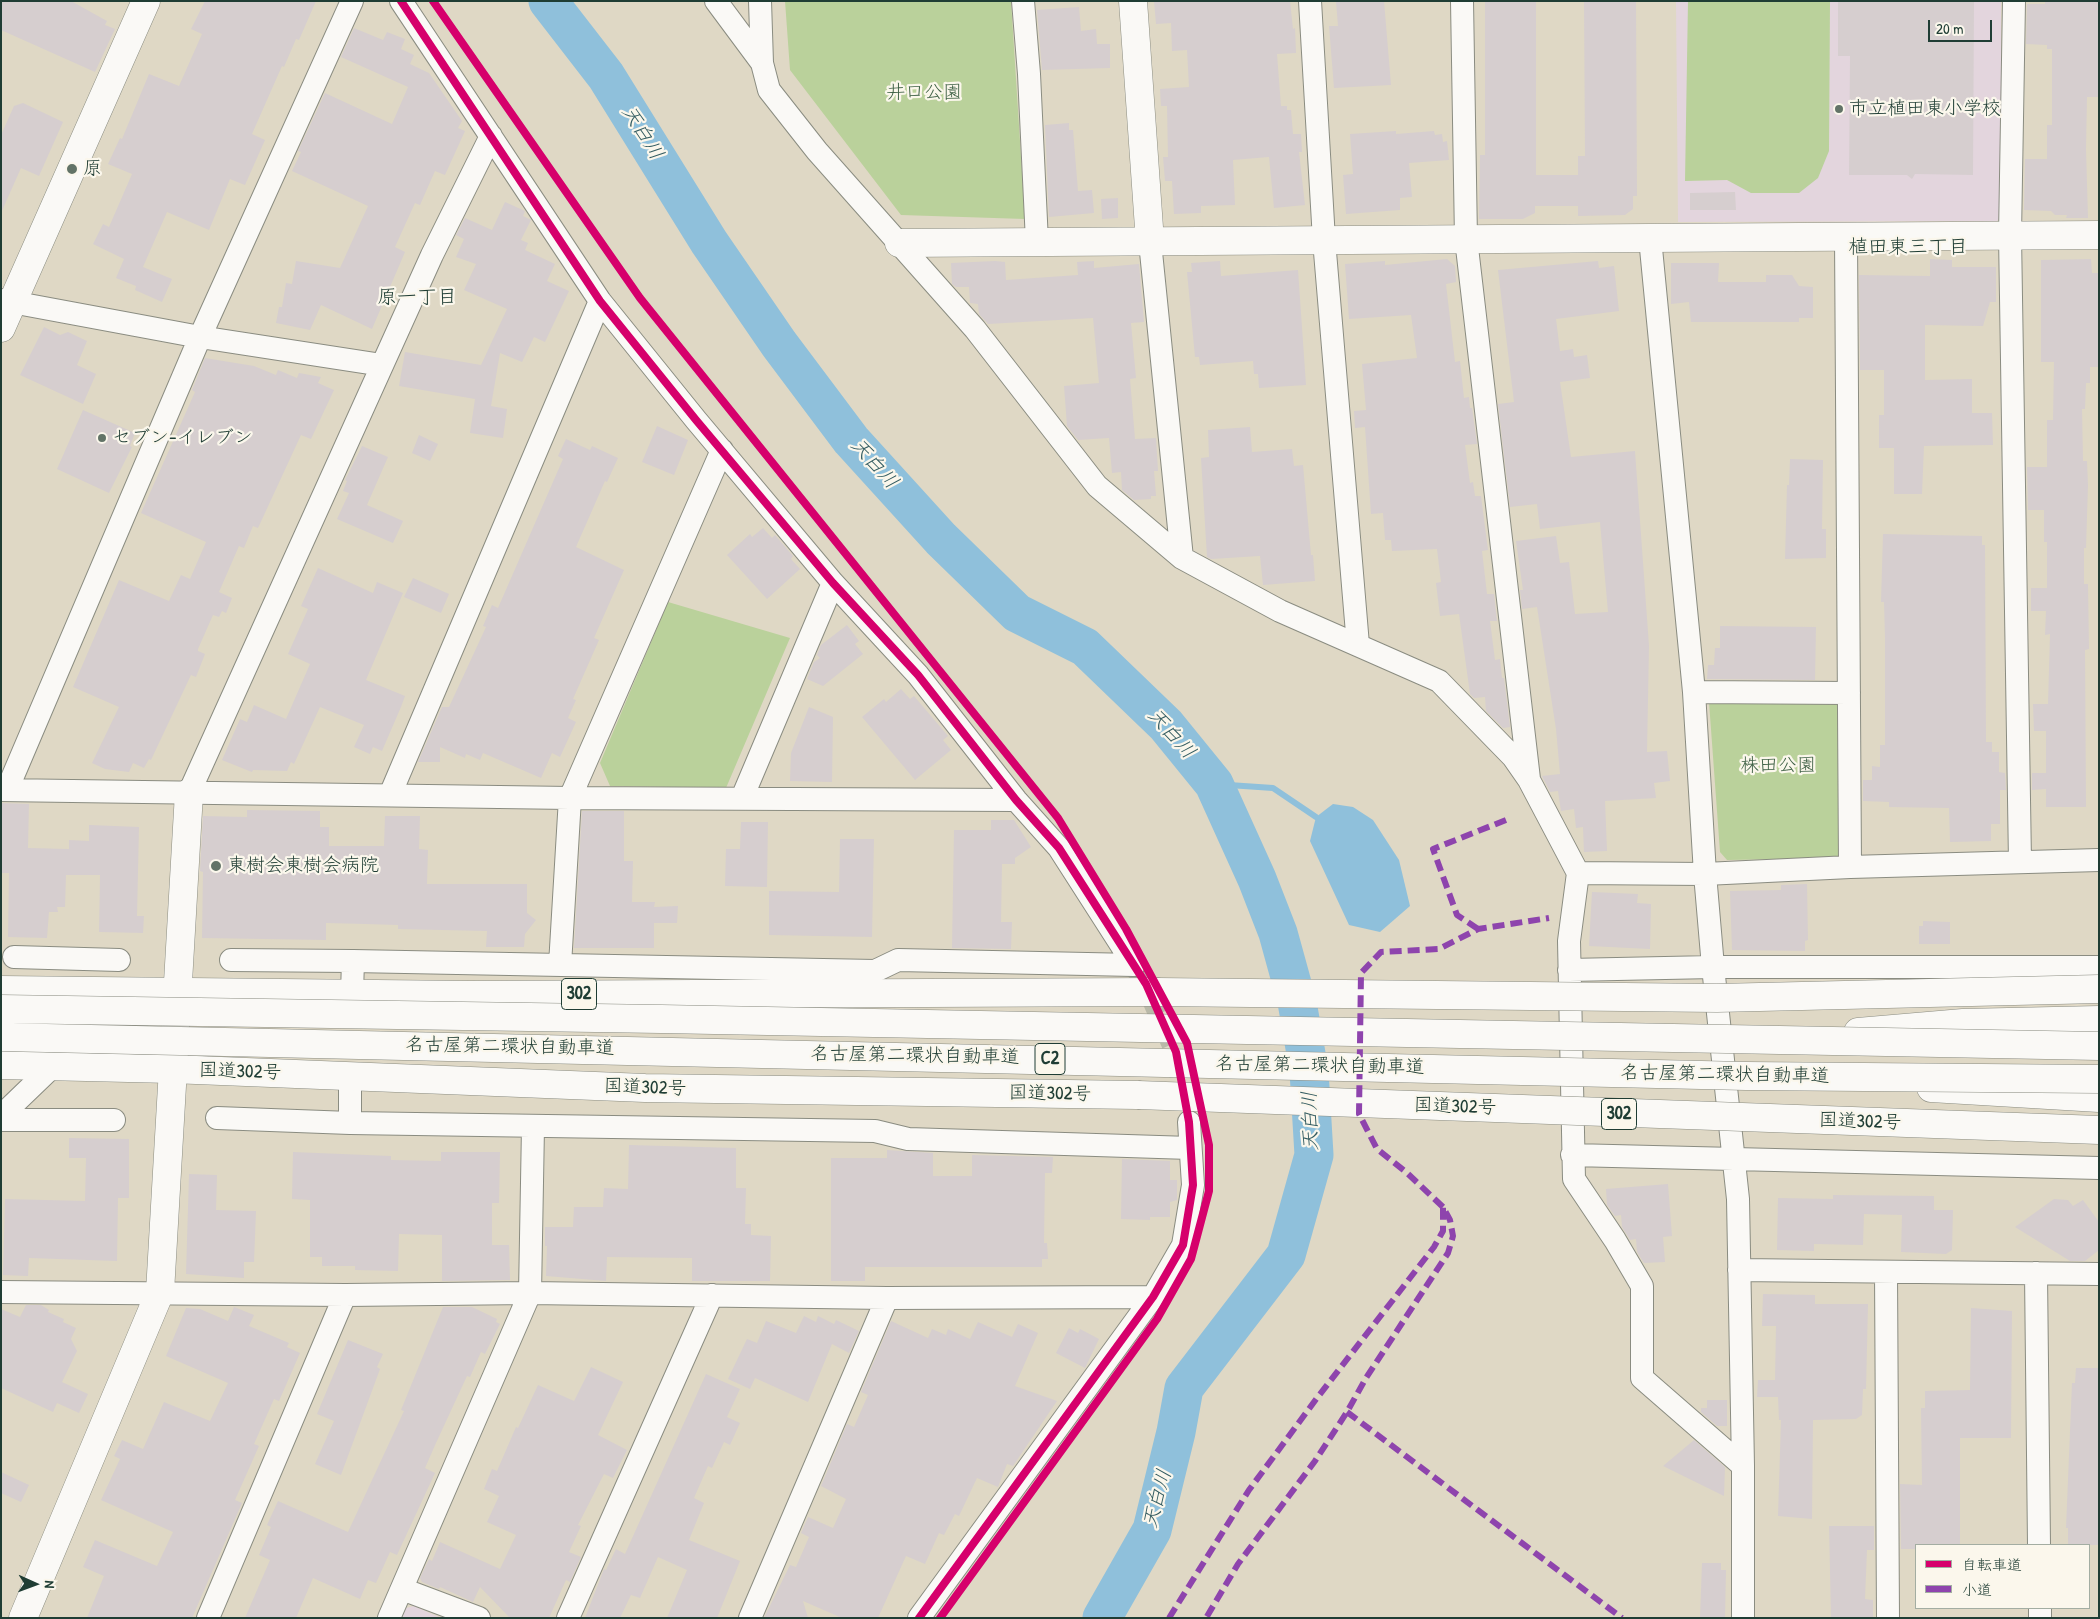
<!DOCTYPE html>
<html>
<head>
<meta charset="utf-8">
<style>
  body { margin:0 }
  #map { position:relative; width:2100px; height:1619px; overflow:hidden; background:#dfd8c5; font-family:"Patrick Hand","Klee One",sans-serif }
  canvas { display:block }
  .frame { position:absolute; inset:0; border:2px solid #1f3d34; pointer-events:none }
  .legend { position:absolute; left:1915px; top:1544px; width:175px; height:65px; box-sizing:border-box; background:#fbf7ec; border:1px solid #a3ada2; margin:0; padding:6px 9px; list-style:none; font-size:15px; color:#1f3d34 }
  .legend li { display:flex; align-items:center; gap:10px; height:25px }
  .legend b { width:25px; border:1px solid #a3ada2 }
  .north { position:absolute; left:10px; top:1559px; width:50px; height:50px; -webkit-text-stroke:4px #fbf7ec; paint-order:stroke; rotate:92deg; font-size:14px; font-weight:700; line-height:20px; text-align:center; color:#1f3d34 }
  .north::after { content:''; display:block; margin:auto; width:18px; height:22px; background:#1f3d34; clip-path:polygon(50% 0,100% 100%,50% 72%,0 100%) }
  .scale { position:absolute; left:1928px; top:20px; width:64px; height:22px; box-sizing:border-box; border:2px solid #1f3d34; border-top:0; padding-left:6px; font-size:15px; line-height:18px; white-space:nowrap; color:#1f3d34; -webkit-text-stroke:4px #fbf7ec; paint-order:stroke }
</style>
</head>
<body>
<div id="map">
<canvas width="2100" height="1619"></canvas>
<div class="frame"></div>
<ul class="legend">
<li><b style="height:6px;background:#d6006c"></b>自転車道</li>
<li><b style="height:6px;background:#8e44ad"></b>小道</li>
</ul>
<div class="north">N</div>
<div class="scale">20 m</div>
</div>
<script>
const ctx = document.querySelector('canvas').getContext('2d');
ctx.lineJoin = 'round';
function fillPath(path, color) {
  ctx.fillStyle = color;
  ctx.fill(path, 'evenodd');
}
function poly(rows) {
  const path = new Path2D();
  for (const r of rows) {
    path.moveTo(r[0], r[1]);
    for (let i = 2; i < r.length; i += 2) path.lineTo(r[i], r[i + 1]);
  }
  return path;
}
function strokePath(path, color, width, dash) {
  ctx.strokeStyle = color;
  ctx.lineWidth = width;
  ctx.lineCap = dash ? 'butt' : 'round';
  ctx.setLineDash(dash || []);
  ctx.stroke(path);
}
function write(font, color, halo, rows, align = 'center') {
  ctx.font = font + ' "Patrick Hand","Klee One",sans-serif';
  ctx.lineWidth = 4.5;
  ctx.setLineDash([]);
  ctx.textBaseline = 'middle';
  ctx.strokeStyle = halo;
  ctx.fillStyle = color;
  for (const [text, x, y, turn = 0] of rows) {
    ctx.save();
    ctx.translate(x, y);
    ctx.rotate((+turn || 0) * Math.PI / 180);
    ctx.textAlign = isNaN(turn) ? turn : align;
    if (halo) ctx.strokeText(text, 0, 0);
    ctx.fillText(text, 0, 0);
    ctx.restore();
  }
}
fillPath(poly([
  [1676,1,2001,1,2001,217,1997,221,1678,222],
  [414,1606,441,1618,402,1618,406,1608]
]), '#e3d5dd');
fillPath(poly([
  [785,1,1011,1,1025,219,901,215,790,70],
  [1688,1,1830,1,1829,151,1818,178,1799,193,1751,193,1727,180,1685,181],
  [668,602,790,638,726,788,610,786,600,763],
  [1842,700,1843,858,1727,860,1720,852,1709,702]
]), '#bad19b');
fillPath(poly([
  [1333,804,1353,807,1373,820,1399,860,1410,906,1380,932,1349,925,1310,841,1316,817]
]), '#8fc0db');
strokePath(poly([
  [1214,784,1273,788,1316,817]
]), '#8fc0db', 6);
strokePath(poly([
  [548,1,606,76,709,242,779,344,851,440,941,539,1017,613,1085,647,1166,725,1214,784,1257,879,1278,933,1297,1002,1309,1071,1314,1155,1286,1255,1184,1388,1176,1432,1152,1530,1102,1618]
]), '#8fc0db', 39);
fillPath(poly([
  [1,1,71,1,107,21,105,25,115,29,95,72,1,30],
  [205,1,316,1,299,40,296,39,284,67,282,66,252,134,265,140,245,185,230,179,209,230,167,212,143,267,172,279,162,302,135,290,136,286,116,278,124,259,93,244,103,224,109,227,132,174,108,164,120,138,122,139,149,74,179,86,202,34,191,29],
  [1154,1,1290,1,1293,29,1295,28,1296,53,1277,54,1281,106,1287,106,1287,110,1291,110,1293,134,1301,134,1302,152,1299,152,1305,205,1274,208,1269,157,1233,160,1235,205,1201,206,1201,213,1174,214,1172,181,1165,181,1163,157,1168,157,1167,106,1161,106,1160,89,1189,87,1187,50,1172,51,1171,23,1156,24],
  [1336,1,1384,1,1391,85,1334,88,1329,26,1338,26],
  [1485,1,1536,1,1536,175,1578,175,1578,156,1585,156,1584,1,1636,1,1637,196,1633,196,1633,209,1625,215,1578,216,1578,206,1535,206,1535,213,1523,219,1479,219,1480,155,1485,155],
  [1838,1,1974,1,1973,175,1915,174,1912,179,1907,175,1849,175,1850,56,1838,56],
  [2045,1,2099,1,2099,97,2087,97,2086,149,2088,218,2066,218,2067,215,2055,215,2051,211,2024,210,2025,159,2047,159,2047,125,2052,125,2052,49,2047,49,2047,45,2026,44,2027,4,2045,4],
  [1079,7,1081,31,1096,29,1097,44,1110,44,1110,68,1042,70,1037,10],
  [354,28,383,40,387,32,405,39,401,49,414,55,410,64,429,73,462,121,458,128,465,131,445,175,435,171,420,205,415,203,395,247,405,252,372,329,321,305,310,330,276,323,279,307,282,307,286,283,292,284,296,261,340,268,368,206,292,171,301,152,298,151,325,93,392,124,408,87,341,57],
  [23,103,63,122,39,176,21,168,1,213,1,135,14,106],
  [1069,123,1069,130,1073,130,1078,191,1092,190,1094,213,1049,217,1045,125],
  [1396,131,1396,134,1434,131,1435,135,1442,134,1443,142,1447,141,1449,160,1409,163,1412,197,1400,198,1400,210,1346,214,1343,175,1353,174,1350,134],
  [1735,192,1736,210,1690,210,1690,193],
  [1118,198,1118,218,1102,219,1101,199],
  [505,202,525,211,523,216,531,220,521,240,528,243,525,250,555,264,547,281,569,291,545,342,534,337,522,362,500,353,491,406,507,409,503,438,470,433,475,399,399,386,405,352,481,365,507,309,464,290,476,264,456,257,464,239,456,235,465,218,492,230],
  [1447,259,1455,266,1456,282,1446,284,1455,362,1460,361,1464,398,1469,397,1470,408,1472,408,1477,444,1465,445,1470,483,1473,482,1475,496,1481,496,1488,550,1482,551,1487,594,1494,594,1497,621,1490,621,1495,660,1500,659,1502,678,1504,678,1510,727,1503,728,1486,711,1485,697,1474,698,1470,694,1459,614,1440,616,1436,583,1441,582,1437,549,1392,551,1391,540,1385,540,1383,513,1371,514,1365,427,1355,428,1354,411,1366,410,1362,364,1417,358,1411,315,1349,319,1345,264,1385,261,1385,265],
  [1930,259,1952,260,1952,267,1996,267,1996,302,1990,302,1983,326,1925,325,1925,380,1972,379,1972,413,1992,413,1993,445,1924,446,1922,494,1894,494,1894,448,1879,448,1879,415,1884,415,1884,370,1860,370,1859,275,1930,276],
  [2091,259,2092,273,2099,273,2099,367,2090,367,2090,383,2086,383,2085,409,2082,409,2083,461,2087,461,2088,485,2086,548,2084,548,2084,584,2088,584,2089,649,2085,650,2086,807,2046,807,2046,789,2032,790,2032,773,2046,773,2046,731,2034,731,2033,704,2048,704,2050,634,2045,635,2046,611,2031,611,2031,588,2047,588,2047,542,2044,542,2044,510,2028,510,2027,467,2047,467,2047,420,2053,420,2054,362,2041,362,2041,260],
  [995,261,1005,262,1006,280,1078,275,1077,262,1094,261,1094,268,1139,264,1144,322,1131,323,1136,378,1130,379,1135,439,1156,438,1158,471,1154,471,1156,496,1151,496,1151,499,1134,500,1122,490,1121,472,1112,473,1109,438,1078,440,1067,426,1064,386,1099,383,1093,318,988,324,979,314,978,304,970,303,969,287,956,287,952,284,951,263],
  [1220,261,1221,276,1298,270,1306,385,1259,388,1258,374,1254,374,1253,361,1200,365,1199,357,1195,357,1187,272,1192,272,1191,263],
  [1598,261,1599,268,1614,266,1619,311,1556,319,1560,351,1573,349,1574,357,1587,355,1590,378,1560,382,1571,457,1635,451,1649,646,1647,752,1667,751,1670,781,1654,783,1656,798,1605,801,1607,851,1584,852,1583,827,1576,828,1574,809,1561,811,1558,791,1550,792,1542,776,1560,774,1556,729,1537,607,1522,609,1520,590,1523,590,1516,541,1556,536,1560,563,1569,562,1575,614,1608,612,1600,522,1540,529,1537,504,1510,507,1498,404,1514,402,1498,270],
  [1671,263,1719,263,1718,282,1766,282,1766,275,1792,275,1799,286,1813,287,1813,318,1799,318,1799,322,1691,322,1689,302,1671,304],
  [44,327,60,335,68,332,87,341,77,365,96,374,83,404,20,375],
  [205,358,254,366,276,375,278,370,297,378,299,373,321,377,318,383,334,390,311,439,301,435,258,528,253,526,244,548,239,546,219,592,232,598,226,613,222,611,219,617,213,615,198,649,198,651,205,654,196,677,191,675,151,760,149,759,144,768,133,763,129,772,105,769,92,763,119,707,73,687,119,580,169,601,181,575,190,579,206,542,141,513,195,392,192,390],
  [83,410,135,433,130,446,132,447,109,493,57,469],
  [657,426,688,440,674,475,642,462],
  [1250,427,1252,452,1292,449,1294,466,1303,465,1311,555,1313,555,1315,581,1263,585,1260,556,1211,559,1207,557,1201,458,1209,457,1208,430],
  [419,435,438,444,430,461,412,453],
  [566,439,590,450,592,446,618,458,607,482,605,481,576,547,624,570,594,638,599,640,573,699,576,700,568,718,576,722,560,757,552,753,541,778,483,753,480,760,466,754,465,758,440,747,440,762,418,762,442,707,449,707,486,627,483,626,492,605,498,608,563,459,558,456],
  [362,446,388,457,367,505,403,521,393,543,337,519,349,493,343,491,347,481,345,480],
  [1790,459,1823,460,1822,529,1826,529,1826,558,1785,559,1787,485,1789,485],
  [763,528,772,538,775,535,793,556,791,559,800,569,767,599,727,555,750,534,752,537],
  [1883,534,1982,536,1982,545,1985,545,1986,742,1992,742,1992,752,1999,752,1999,772,2005,773,2006,790,2000,790,2000,824,1991,824,1991,841,1950,842,1949,808,1889,807,1889,802,1863,801,1863,780,1872,780,1872,766,1880,767,1880,745,1885,745,1885,638,1884,602,1881,602],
  [318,568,373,593,377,582,403,593,366,680,405,696,401,707,382,751,373,747,370,754,354,747,364,725,320,707,294,764,291,762,287,771,253,770,252,772,222,760,240,719,247,722,254,705,286,719,310,664,288,654,308,609,301,606],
  [413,578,449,594,441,613,404,597],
  [847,625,859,641,855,644,863,654,823,686,807,679,814,662,820,658,817,655,821,645],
  [1720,626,1816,627,1815,680,1707,679,1708,665,1714,665,1715,648,1720,648],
  [901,689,910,699,914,696,948,736,943,740,951,750,915,780,862,717,884,699,886,702],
  [809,707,833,717,832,782,790,781,791,753],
  [1,803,29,804,28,848,69,849,69,840,89,841,89,825,139,827,137,916,144,916,143,933,99,932,100,875,66,875,65,907,57,907,58,912,49,912,47,938,8,937,9,873,1,873],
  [247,810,320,811,320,827,329,827,329,846,384,846,385,816,420,816,419,849,428,850,427,884,527,884,527,913,536,920,525,934,524,947,486,947,487,931,398,929,398,925,365,924,326,923,326,940,202,938,203,872,200,871,203,816,247,817],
  [582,811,624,811,624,861,633,861,632,902,655,902,654,907,678,906,677,923,654,923,654,948,574,948],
  [991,820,1014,820,1031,847,1015,858,1015,864,1002,864,1001,922,1012,922,1011,949,952,948,954,830,991,830],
  [741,822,768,822,767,887,725,886,726,849,740,849],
  [840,839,874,839,872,937,769,935,769,891,839,892],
  [1807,884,1808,940,1805,941,1805,951,1732,950,1730,891,1781,890,1781,885],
  [1592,892,1638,894,1637,903,1651,904,1650,949,1589,946],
  [1923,921,1950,922,1950,944,1919,944,1919,926,1923,926],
  [69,1138,129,1139,129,1198,118,1198,117,1261,29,1258,28,1276,3,1275,5,1199,85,1201,86,1158,69,1158],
  [629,1145,736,1148,736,1188,746,1188,745,1224,751,1224,751,1235,771,1236,770,1281,692,1281,692,1258,607,1257,606,1281,546,1276,547,1246,545,1246,545,1227,573,1227,574,1207,603,1207,604,1188,628,1189],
  [887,1150,933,1153,933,1176,972,1176,972,1155,1053,1157,1052,1173,1045,1173,1044,1243,1047,1243,1048,1259,1042,1259,1042,1267,865,1267,865,1281,831,1281,831,1158,887,1158],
  [293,1152,391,1156,391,1160,441,1161,441,1152,500,1152,499,1203,492,1203,492,1245,509,1245,510,1280,442,1281,442,1235,399,1234,398,1271,355,1270,355,1266,322,1266,322,1257,310,1257,310,1200,292,1199],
  [1122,1159,1170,1161,1170,1180,1177,1180,1177,1200,1170,1202,1170,1217,1150,1217,1150,1220,1121,1219],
  [189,1174,217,1175,216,1210,256,1211,254,1262,244,1262,244,1278,186,1274],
  [1668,1184,1672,1236,1663,1237,1665,1262,1644,1263,1637,1252,1636,1239,1630,1240,1622,1227,1621,1215,1615,1216,1607,1205,1606,1189],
  [1833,1195,1934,1196,1934,1210,1953,1210,1952,1250,1946,1254,1901,1252,1902,1215,1864,1214,1863,1245,1814,1244,1814,1251,1777,1250,1778,1198,1833,1199],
  [2054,1199,2068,1200,2073,1206,2083,1200,2099,1222,2099,1250,2085,1261,2070,1261,2015,1227],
  [1763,1294,1815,1295,1815,1304,1868,1304,1866,1389,1863,1389,1862,1415,1856,1419,1813,1420,1812,1519,1778,1516,1781,1420,1779,1420,1778,1397,1757,1397,1758,1380,1775,1380,1776,1326,1762,1326],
  [26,1305,41,1305,49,1310,48,1312,64,1319,63,1322,76,1328,71,1339,77,1351,62,1382,88,1394,79,1413,57,1403,53,1412,1,1388,1,1309,20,1317],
  [234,1307,254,1315,249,1326,289,1343,287,1347,300,1353,279,1401,274,1399,254,1444,259,1446,235,1500,242,1503,192,1618,87,1618,104,1576,83,1567,95,1540,157,1566,173,1532,101,1500,120,1459,114,1456,122,1440,143,1449,164,1402,210,1421,228,1383,166,1356,186,1308,200,1309,228,1321],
  [443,1307,472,1307,497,1319,496,1322,500,1324,485,1354,481,1352,470,1377,467,1376,436,1443,425,1468,435,1473,397,1555,390,1552,376,1583,368,1580,360,1599,313,1578,296,1618,245,1618,270,1560,259,1555,271,1527,267,1525,278,1501,348,1532,404,1411,401,1410],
  [1971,1308,2012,1311,2011,1438,1960,1438,1960,1545,1916,1545,1916,1549,1901,1549,1900,1484,1922,1485,1921,1408,1925,1408,1925,1391,1970,1390],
  [804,1316,816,1322,818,1316,834,1324,836,1320,859,1331,849,1353,832,1344,808,1402,755,1378,750,1389,728,1379,747,1339,757,1343,766,1321,796,1333],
  [891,1321,928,1338,932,1329,946,1335,948,1329,970,1339,978,1322,1012,1337,1018,1324,1038,1333,1015,1386,1057,1401,1013,1466,1007,1464,998,1487,977,1478,959,1516,955,1514,944,1535,939,1533,925,1564,906,1556,878,1618,842,1618,803,1601,808,1618,764,1618,790,1565,796,1567,809,1537,801,1533,808,1517,833,1528,846,1499,821,1486,847,1424,854,1427,868,1395,861,1392],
  [1069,1328,1078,1333,1080,1329,1099,1339,1085,1368,1056,1353],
  [348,1340,383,1354,377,1367,380,1369,341,1475,315,1464,334,1421,317,1414],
  [591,1367,623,1382,598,1435,627,1450,613,1478,604,1474,578,1525,581,1526,569,1552,581,1557,570,1582,566,1580,549,1618,510,1618,480,1587,473,1602,440,1587,439,1589,422,1582,420,1578,429,1559,432,1561,440,1542,500,1569,516,1535,487,1522,499,1496,484,1489,492,1469,497,1471,516,1427,518,1428,538,1385,574,1401],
  [2076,1368,2099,1368,2099,1545,2068,1545,2068,1528,2066,1528,2072,1383,2075,1383],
  [706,1374,740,1389,727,1417,740,1423,730,1445,724,1442,712,1468,708,1466,694,1498,704,1503,689,1540,740,1561,717,1618,667,1618,687,1570,658,1557,640,1598,631,1595,620,1618,585,1618,604,1569,606,1570,616,1549,625,1554],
  [1707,1400,1727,1400,1727,1426,1717,1426,1701,1412,1701,1408,1707,1408],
  [1694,1440,1725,1467,1724,1496,1663,1466],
  [1,1472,29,1485,21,1502,1,1493],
  [1829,1526,1874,1526,1874,1550,1867,1550,1865,1599,1873,1600,1873,1618,1831,1617],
  [1702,1563,1721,1563,1721,1570,1726,1570,1725,1618,1700,1618]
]), '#d6cecf');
strokePath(poly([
  [1134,965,1146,984,1176,1052,1187,1113]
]), '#b9b9a8', 22, [22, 11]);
const street = poly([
  [401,1,600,301,696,420,833,583,918,675,1016,800,1059,848,1134,965],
  [716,1,762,63],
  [760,1,762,63,769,90,817,151,975,329,1097,486,1182,558,1280,611,1439,681,1513,757,1529,780,1578,873,1569,941,1574,1179,1615,1240,1642,1286,1642,1378,1743,1466],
  [1023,1,1029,74,1037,242],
  [1310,1,1324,240,1358,645],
  [1462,1,1466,239,1529,779],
  [2014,1,2010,235,2020,862],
  [1846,237,1850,867],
  [1650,238,1694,692,1705,874,1713,967,1738,1199,1743,1466,1743,1618],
  [1150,242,1182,558],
  [1,300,200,337,382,365],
  [1694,692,1849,693],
  [1,790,570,798,1016,800],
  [7,790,200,337,352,1],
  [189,793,432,255,491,136],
  [390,795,600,301],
  [742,798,833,583],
  [1578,873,1705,874,1850,867,2099,860],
  [14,957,119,960],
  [231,960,353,961],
  [560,965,570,798,722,450],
  [1569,970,1713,967,2099,967],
  [352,993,353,961,875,971,898,960,1134,965],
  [350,1076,350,1123,875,1131,908,1139,1190,1148],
  [1,1116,53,1066],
  [217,1118,350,1123],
  [1,1120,114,1120],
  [1572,1155,2099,1168],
  [1739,1270,2099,1274],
  [1886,1272,1888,1618],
  [2036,1273,2039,1545],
  [1,1292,345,1295,530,1293,887,1298,1153,1297],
  [402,1589,479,1618],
  [2040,1608,2040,1618],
  [208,1618,345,1295],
  [389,1618,530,1293,533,1127],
  [568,1618,712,1295],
  [750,1618,887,1298],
  [919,1618,1153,1297,1183,1245,1193,1185,1189,1122]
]);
const secondary = poly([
  [1133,1,1150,242],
  [899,243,2099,235],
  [1,328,146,1],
  [23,1618,160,1292,189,793]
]);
const highway = poly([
  [1,990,469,995,1157,992],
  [1858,1032,1963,1023,2099,1020],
  [1,1065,171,1069,645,1088,1138,1095],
  [1931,1088,2099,1098]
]);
strokePath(street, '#8a8c81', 24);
strokePath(secondary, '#8a8c81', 29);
strokePath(highway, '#8a8c81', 29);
strokePath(street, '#faf9f6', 22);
strokePath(secondary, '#faf9f6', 28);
strokePath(highway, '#faf9f6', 28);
const highwayBridge = poly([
  [1157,992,1717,998,2099,989],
  [1,1009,661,1019,2099,1046],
  [1,1037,1746,1076,2099,1079],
  [1138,1095,2099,1130]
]);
strokePath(highwayBridge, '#8a8c81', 29, []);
strokePath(highwayBridge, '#faf9f6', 28);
strokePath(poly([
  [1478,929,1457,915,1433,849,1511,818],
  [1443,1207,1406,1172,1377,1149,1359,1114,1361,973,1381,952,1439,949,1478,929,1549,918],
  [1347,1412,1622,1618],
  [1169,1618,1249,1490,1317,1398,1434,1247,1443,1231,1443,1207,1450,1220,1453,1236,1448,1253,1366,1378,1347,1412,1315,1461,1238,1564,1206,1618]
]), '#8e44ad', 6, [12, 6]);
strokePath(poly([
  [401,1,600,301,696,420,833,583,918,675,1016,800,1059,848,1146,984,1176,1052,1189,1122,1193,1185,1183,1245,1153,1297,919,1618],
  [433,1,640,298,1058,818,1126,929,1187,1043,1209,1145,1209,1191,1191,1259,1157,1319,940,1618]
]), '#d6006c', 8);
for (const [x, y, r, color] of [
  [1839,109,5,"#627367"],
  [72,169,6,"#627367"],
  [102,438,5,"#627367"],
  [216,866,6,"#627367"]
]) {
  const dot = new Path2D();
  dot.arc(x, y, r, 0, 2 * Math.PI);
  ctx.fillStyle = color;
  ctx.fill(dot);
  strokePath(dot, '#fbf7ec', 2);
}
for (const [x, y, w] of [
  [579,994,35],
  [1050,1059,30],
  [1619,1114,35]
]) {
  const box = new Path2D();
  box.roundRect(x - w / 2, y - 15.5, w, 31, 4);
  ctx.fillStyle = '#fbf7ec';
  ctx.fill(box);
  strokePath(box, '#1f3d34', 1);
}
write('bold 18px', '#1f3d34', null, [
  ["302",579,994],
  ["C2",1050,1059],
  ["302",1619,1114]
]);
write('19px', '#3e6045', '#fbf7ec', [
  ["井口公園",924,93],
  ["株田公園",1778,766]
]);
write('19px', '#1f3d34', '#fbf7ec', [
  ["市立植田東小学校",1849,109],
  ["原",83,169],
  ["セブン-イレブン",112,438],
  ["東樹会東樹会病院",227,866]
], 'left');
write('19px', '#1f3d34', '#fbf7ec', [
  ["名古屋第二環状自動車道",510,1047,1],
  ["名古屋第二環状自動車道",915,1056,1],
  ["名古屋第二環状自動車道",1320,1066,1],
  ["国道302号",240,1072,2],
  ["名古屋第二環状自動車道",1725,1075,1],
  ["国道302号",645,1088,2],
  ["国道302号",1050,1094,1],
  ["国道302号",1455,1107,2],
  ["国道302号",1860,1122,2]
]);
write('italic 20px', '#325b60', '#fbf7ec', [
  ["天白川",642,133,58],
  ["天白川",874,464,48],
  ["天白川",1171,734,48],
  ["天白川",1311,1121,-92],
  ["天白川",1158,1499,-75]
]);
write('20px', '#1f3d34', '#fbf7ec', [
  ["植田東三丁目",1908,248],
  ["原一丁目",417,298]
]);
</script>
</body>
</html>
